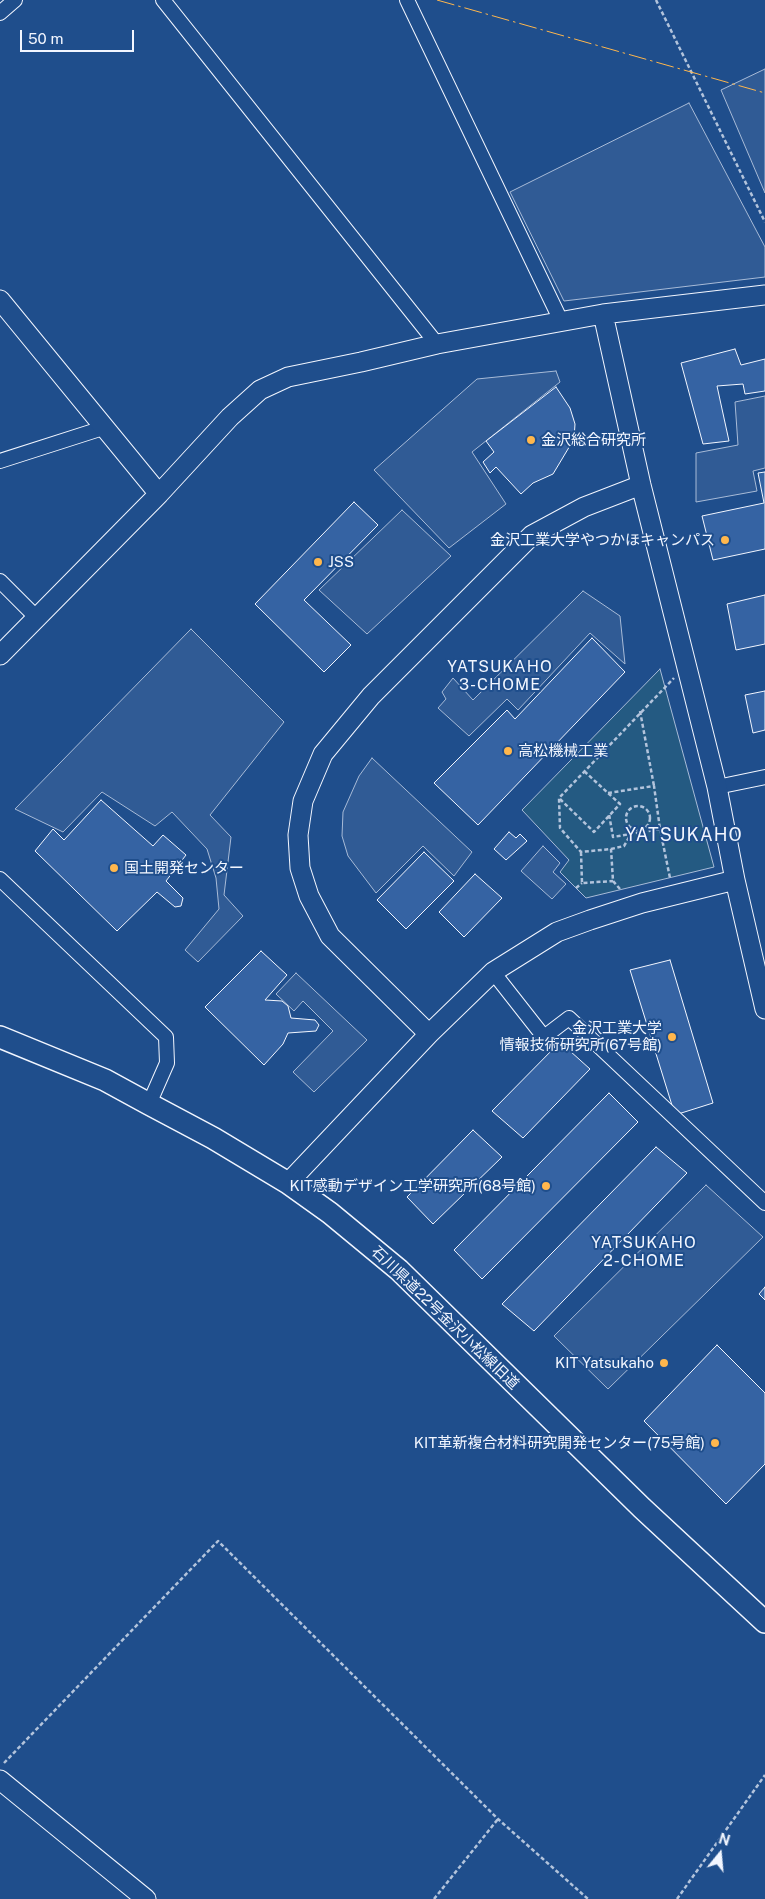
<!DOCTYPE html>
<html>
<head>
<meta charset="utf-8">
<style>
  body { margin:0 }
  #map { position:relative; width:765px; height:1899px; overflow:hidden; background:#1f4e8c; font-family:"Public Sans",sans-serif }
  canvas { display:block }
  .north { position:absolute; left:695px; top:1829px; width:50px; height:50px; -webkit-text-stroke:4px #1f4e8c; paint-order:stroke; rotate:17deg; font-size:14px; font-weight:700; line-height:20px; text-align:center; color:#f2f6ff }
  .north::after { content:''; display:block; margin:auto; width:18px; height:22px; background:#f2f6ff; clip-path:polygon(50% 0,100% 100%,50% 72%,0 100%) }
  .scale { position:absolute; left:20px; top:30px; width:114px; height:22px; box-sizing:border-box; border:2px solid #f2f6ff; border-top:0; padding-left:6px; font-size:15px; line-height:18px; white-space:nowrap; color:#f2f6ff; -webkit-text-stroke:4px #1f4e8c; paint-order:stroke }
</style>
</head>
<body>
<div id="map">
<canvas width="765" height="1899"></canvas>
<div class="north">N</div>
<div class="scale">50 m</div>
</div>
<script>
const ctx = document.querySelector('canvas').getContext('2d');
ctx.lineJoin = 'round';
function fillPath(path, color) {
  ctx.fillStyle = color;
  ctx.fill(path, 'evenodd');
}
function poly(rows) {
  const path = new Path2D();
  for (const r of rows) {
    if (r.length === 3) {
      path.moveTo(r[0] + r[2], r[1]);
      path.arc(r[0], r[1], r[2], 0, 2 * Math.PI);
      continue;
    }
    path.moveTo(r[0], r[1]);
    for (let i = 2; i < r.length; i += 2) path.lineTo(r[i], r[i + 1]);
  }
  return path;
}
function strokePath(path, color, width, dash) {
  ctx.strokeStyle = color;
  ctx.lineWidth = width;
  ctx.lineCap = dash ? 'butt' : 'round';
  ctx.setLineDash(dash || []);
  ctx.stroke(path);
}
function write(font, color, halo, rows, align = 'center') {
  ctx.font = font + ' "Public Sans","Noto Sans JP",sans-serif';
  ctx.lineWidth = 4;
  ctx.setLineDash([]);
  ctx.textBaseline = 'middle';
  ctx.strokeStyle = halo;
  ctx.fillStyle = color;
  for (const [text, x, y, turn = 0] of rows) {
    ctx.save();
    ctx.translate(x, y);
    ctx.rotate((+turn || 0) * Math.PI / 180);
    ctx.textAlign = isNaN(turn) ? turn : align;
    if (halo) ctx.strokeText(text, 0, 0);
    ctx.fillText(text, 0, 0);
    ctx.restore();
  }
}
const green = poly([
  [660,669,714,867,586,898,560,872,569,860,522,810,660,669]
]);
fillPath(green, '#245a82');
strokePath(green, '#a8bbd7', 1);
const parking = poly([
  [765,69,765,193,721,90,765,69],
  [689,103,765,247,765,277,564,301,510,192,689,103],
  [556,371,560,382,472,452,506,504,449,548,374,470,477,379,556,371],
  [765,396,765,468,753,471,757,491,696,502,696,453,738,445,735,402,765,396],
  [402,510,451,556,367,634,319,590,402,510],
  [583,591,620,616,625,664,590,633,518,710,507,699,469,736,438,708,446,699,442,692,453,678,473,700,583,591],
  [191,629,284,722,210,815,231,837,224,895,243,916,198,962,185,950,219,909,216,878,207,849,172,812,155,826,102,792,63,832,15,809,191,629],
  [372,758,472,852,454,876,423,846,376,893,348,856,342,836,343,812,359,776,372,758],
  [543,846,560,863,553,872,566,884,552,899,521,871,543,846],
  [296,973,367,1040,314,1092,293,1072,333,1031,303,1001,294,1011,276,994,296,973],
  [706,1185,763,1237,608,1389,554,1336,706,1185]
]);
fillPath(parking, '#305b95');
strokePath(parking, '#a8bbd7', 1);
const building = poly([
  [735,349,741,365,765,359,765,391,745,394,743,384,717,386,729,441,703,444,681,363,735,349],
  [556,387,570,408,575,424,574,439,553,474,533,483,521,494,496,467,490,473,483,462,494,452,486,441,556,387],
  [765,472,765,549,713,560,702,516,764,503,758,473,765,472],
  [354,502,378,525,304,600,351,645,324,672,255,604,354,502],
  [765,595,765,644,736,650,727,604,765,595],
  [592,638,625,672,478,825,434,783,507,710,515,719,592,638],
  [765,691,765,730,753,733,745,695,765,691],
  [101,800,153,846,163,835,186,855,166,881,183,898,181,906,175,907,157,892,117,931,35,851,53,829,64,840,101,800],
  [509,832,516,838,520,834,527,841,506,860,494,849,509,832],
  [424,852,454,881,406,929,377,900,424,852],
  [475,874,502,898,464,937,439,912,475,874],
  [261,951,287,975,265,1000,282,1001,288,1006,291,1018,315,1020,319,1025,316,1031,288,1033,283,1044,264,1065,205,1007,261,951],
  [670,960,713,1103,675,1115,630,970,670,960],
  [560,1042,590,1069,523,1138,492,1111,560,1042],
  [609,1093,638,1122,482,1279,454,1250,609,1093],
  [473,1130,502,1157,433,1224,407,1197,473,1130],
  [656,1147,687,1173,534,1331,502,1304,656,1147],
  [765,1287,765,1300,759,1294,765,1287],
  [717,1345,765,1393,765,1464,726,1504,644,1421,717,1345]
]);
fillPath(building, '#3563a3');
strokePath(building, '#f2f6ff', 1);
const street = poly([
  [163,0,437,344],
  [407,0,562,323],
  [0,13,15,0],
  [0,461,103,428],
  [0,581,38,619],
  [717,787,765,777],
  [0,879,166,1037,167,1063,149,1104],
  [493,972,544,1037,569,1018,765,1203]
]);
const secondary = poly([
  [0,300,159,494],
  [603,314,641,485,717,787,735,880],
  [0,655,159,494,230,417,260,390,288,377,361,362,437,344,603,314,765,295],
  [429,1034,330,936,309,896,300,868,298,835,303,801,323,754,371,696,532,535,584,507,641,485],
  [288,1183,429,1034,493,972,557,932,590,920,642,903,735,880,765,1009],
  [0,1780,146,1899]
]);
const primary = poly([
  [0,1037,105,1080,149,1104,213,1138,288,1183,330,1213,399,1270,642,1508,765,1622]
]);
strokePath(street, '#f2f6ff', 16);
strokePath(secondary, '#f2f6ff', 21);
strokePath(primary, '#f2f6ff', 24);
strokePath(poly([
  [656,0,765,222],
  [640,711,654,786],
  [608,793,654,786,660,829,613,837,609,814],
  [560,799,594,832,620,804,584,771],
  [638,818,12],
  [660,829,670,878],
  [611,849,624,846,631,834],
  [581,852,582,883,613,881],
  [576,888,582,883],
  [620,889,613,881,611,849,581,852,560,828,559,798,674,678],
  [4,1763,218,1541,498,1819,588,1899],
  [434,1899,498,1819],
  [677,1899,765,1775]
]), '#b3c4dc', 2.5, [4, 2.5]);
strokePath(street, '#1f4e8c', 14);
strokePath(secondary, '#1f4e8c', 19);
strokePath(primary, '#1f4e8c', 21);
strokePath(poly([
  [437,0,765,93]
]), '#ffb74d', 1, [18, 4, 2.5, 4]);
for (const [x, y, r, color] of [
  [531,440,5,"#ffb74d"],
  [725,540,5,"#ffb74d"],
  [318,562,5,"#ffb74d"],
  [508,751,5,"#ffb74d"],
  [114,868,5,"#ffb74d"],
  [672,1037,5,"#ffb74d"],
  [546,1186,5,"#ffb74d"],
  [664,1363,5,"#ffb74d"],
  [715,1443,5,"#ffb74d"]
]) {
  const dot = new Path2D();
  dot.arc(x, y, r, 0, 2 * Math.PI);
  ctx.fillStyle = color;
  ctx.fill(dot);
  strokePath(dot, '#1f4e8c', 2);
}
write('15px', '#f2f6ff', '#1f4e8c', [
  ["金沢総合研究所",541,440,"left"],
  ["金沢工業大学やつかほキャンパス",715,540],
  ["JSS",328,562,"left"],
  ["高松機械工業",518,751,"left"],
  ["国土開発センター",124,868,"left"],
  ["金沢工業大学",662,1028],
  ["情報技術研究所(67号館)",662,1045],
  ["KIT感動デザイン工学研究所(68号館)",536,1186],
  ["KIT Yatsukaho",654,1363],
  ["KIT革新複合材料研究開発センター(75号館)",705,1443]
], 'right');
write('15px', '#f2f6ff', '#1f4e8c', [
  ["石川県道22号金沢小松線旧道",445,1318,44]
]);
ctx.letterSpacing = '1px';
write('16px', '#f2f6ff', '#1f4e8c', [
  ["YATSUKAHO",500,667],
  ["3-CHOME",500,685],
  ["YATSUKAHO",644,1243],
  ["2-CHOME",644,1261]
]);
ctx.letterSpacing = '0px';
ctx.letterSpacing = '1px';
write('18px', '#f2f6ff', '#1f4e8c', [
  ["YATSUKAHO",684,835]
]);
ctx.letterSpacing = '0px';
</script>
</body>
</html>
